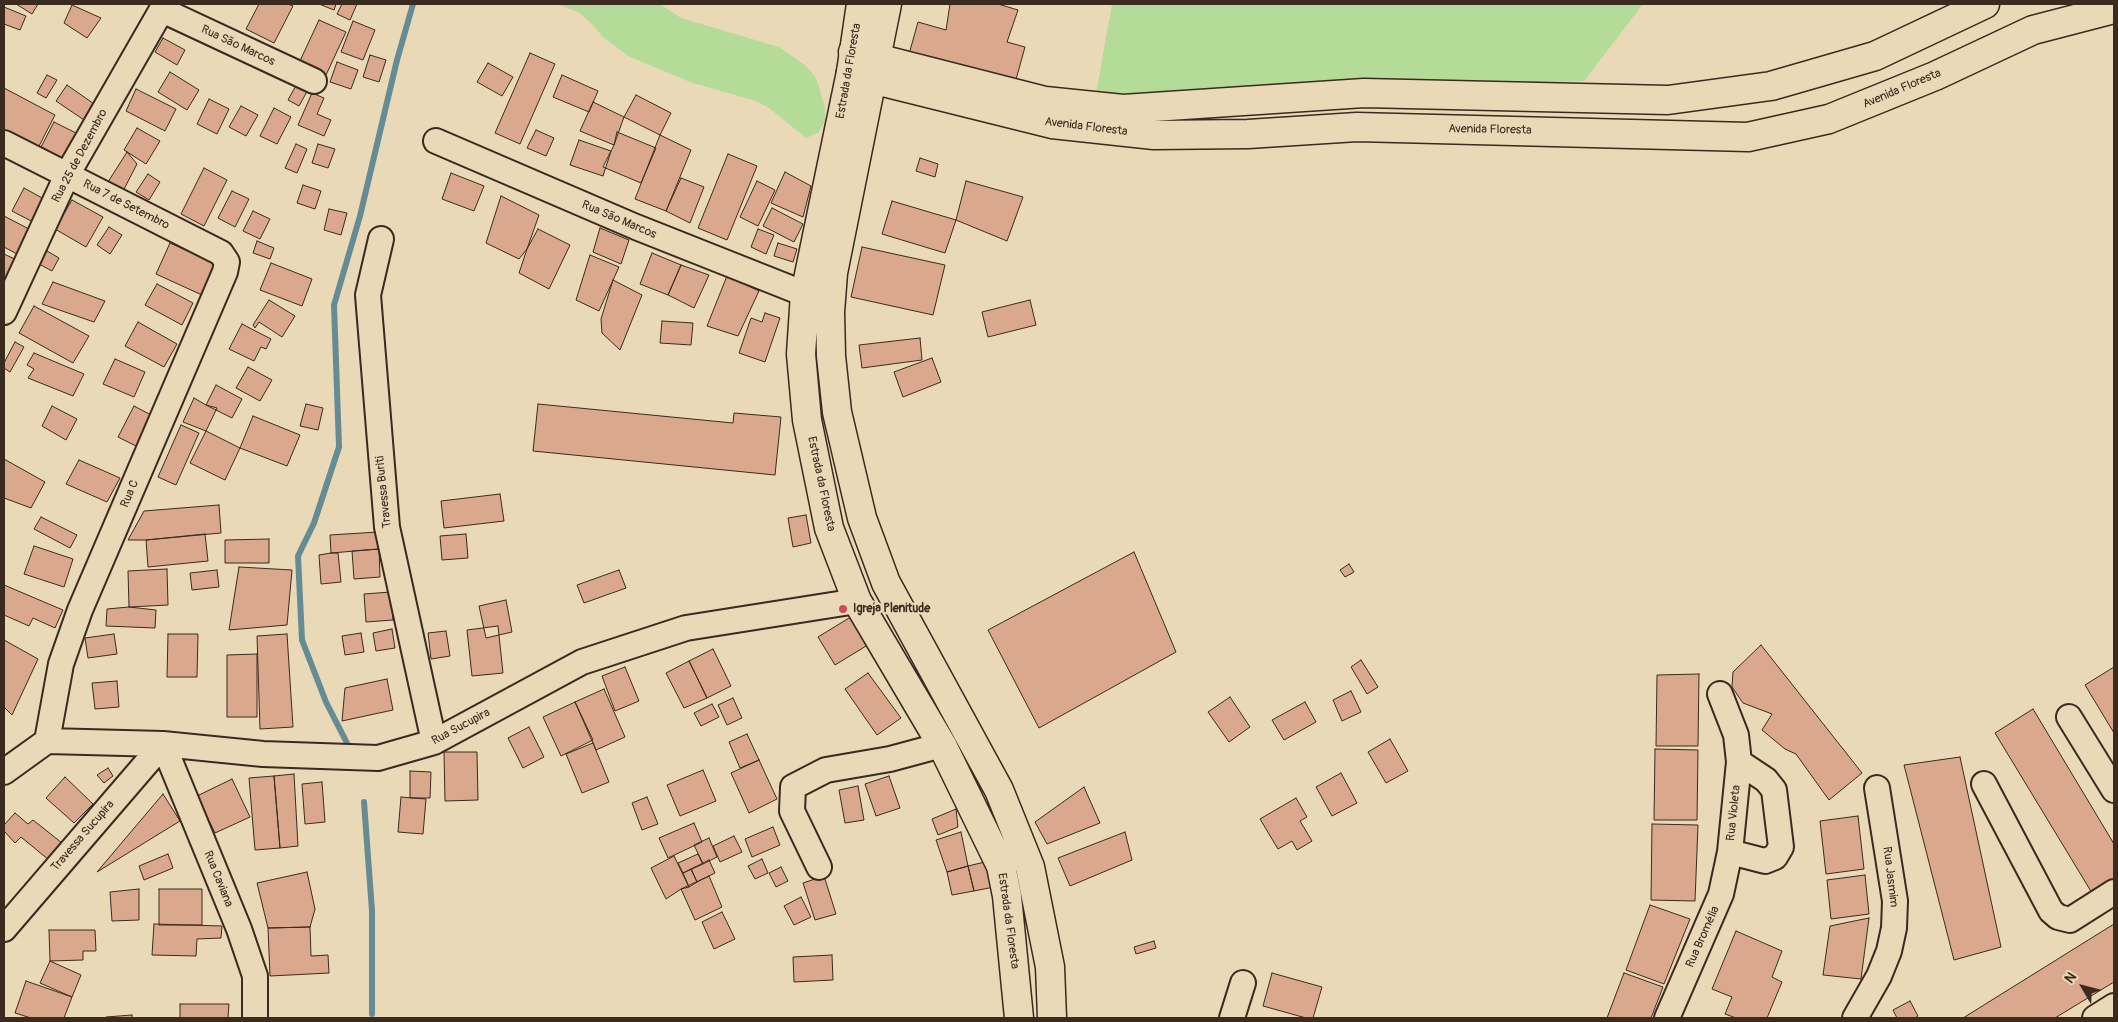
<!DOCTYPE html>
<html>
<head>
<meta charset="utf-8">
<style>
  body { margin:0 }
  #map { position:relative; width:2118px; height:1022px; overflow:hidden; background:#ead9b6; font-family:Pangolin,sans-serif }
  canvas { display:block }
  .frame { position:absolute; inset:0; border:5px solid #3b2a1e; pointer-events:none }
  .north { position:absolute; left:2058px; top:962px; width:50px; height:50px; -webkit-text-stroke:4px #ead9b6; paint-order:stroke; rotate:307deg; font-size:14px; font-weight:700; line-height:20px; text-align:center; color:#3b2a1e }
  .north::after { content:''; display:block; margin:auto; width:18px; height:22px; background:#3b2a1e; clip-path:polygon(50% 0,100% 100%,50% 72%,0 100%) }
</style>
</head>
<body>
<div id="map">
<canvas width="2118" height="1022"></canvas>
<div class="frame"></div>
<div class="north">N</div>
</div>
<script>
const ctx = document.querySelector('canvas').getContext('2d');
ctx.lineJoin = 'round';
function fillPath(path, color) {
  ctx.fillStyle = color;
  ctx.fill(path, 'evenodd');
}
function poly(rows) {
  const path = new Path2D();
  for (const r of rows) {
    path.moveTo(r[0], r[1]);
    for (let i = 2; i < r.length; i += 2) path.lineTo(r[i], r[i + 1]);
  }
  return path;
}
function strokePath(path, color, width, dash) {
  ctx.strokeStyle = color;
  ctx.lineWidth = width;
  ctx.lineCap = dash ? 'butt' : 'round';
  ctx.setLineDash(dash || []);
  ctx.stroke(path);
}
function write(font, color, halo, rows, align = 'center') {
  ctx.font = font + ' Pangolin,sans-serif';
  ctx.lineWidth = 4.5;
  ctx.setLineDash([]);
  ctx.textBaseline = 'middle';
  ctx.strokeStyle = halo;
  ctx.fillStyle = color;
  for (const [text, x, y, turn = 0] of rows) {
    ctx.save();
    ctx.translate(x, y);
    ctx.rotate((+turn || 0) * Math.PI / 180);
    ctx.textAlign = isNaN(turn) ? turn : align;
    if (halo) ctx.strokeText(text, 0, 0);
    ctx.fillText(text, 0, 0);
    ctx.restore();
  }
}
fillPath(poly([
  [556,4,660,4,681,18,779,47,806,66,816,78,825,107,825,122,818,133,806,138,769,108,756,101,690,82,630,57,603,37,590,22,578,12],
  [1112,4,1643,4,1584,81,1096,94]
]), '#b4dc98');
strokePath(poly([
  [350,749,326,702,302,640,298,556,314,523,339,447,334,305,360,216,397,60,413,4],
  [364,802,372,911,372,1014]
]), '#658b93', 6);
const building = poly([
  [16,4,38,4,32,14,16,4],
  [259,4,288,4,293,6,274,43,246,29,259,4],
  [319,4,336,4,334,10,319,4],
  [342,4,357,4,350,20,337,14,342,4],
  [950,4,998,4,1018,10,1007,42,1025,47,1015,83,906,65,918,22,946,30,950,4],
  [72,5,101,18,87,38,64,23,72,5],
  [4,7,26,16,20,30,4,24,4,7],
  [319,20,346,32,326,75,299,63,319,20],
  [353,21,375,30,363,60,341,52,353,21],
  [163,38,185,50,177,65,155,52,163,38],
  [530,53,555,64,520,144,495,133,530,53],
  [370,55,386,60,379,82,363,77,370,55],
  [337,62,358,70,351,89,330,82,337,62],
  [488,63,513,77,502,96,477,82,488,63],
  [170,72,199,90,187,110,158,92,170,72],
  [47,75,57,80,46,98,37,93,47,75],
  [562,75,598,91,589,112,553,97,562,75],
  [299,80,310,86,299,106,288,100,299,80],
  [67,85,97,106,87,122,56,101,67,85],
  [4,88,55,115,38,148,4,130,4,88],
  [136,89,176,109,165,131,126,111,136,89],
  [312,93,324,98,317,114,331,120,324,136,298,125,312,93],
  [636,95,671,113,660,135,624,117,636,95],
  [209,99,229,109,217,134,197,124,209,99],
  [593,102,624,117,614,145,580,131,593,102],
  [241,106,258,115,246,136,229,127,241,106],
  [274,108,291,117,277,144,260,136,274,108],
  [54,122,78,134,64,159,41,147,54,122],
  [137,128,160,141,146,164,124,150,137,128],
  [536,130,554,138,546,156,527,148,536,130],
  [617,132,656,148,641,183,603,167,614,145,617,132],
  [660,135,691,150,666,211,635,199,660,135],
  [579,140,611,151,603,176,570,165,579,140],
  [296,144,307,149,297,173,285,168,296,144],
  [318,144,335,149,328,168,312,163,318,144],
  [127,152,137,164,122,193,108,182,127,152],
  [728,154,757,166,727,240,698,228,728,154],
  [920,158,938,164,935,177,916,171,920,158],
  [204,168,227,180,204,226,181,214,204,168],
  [785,172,811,186,803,217,771,203,785,172],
  [451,173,484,186,474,211,442,199,451,173],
  [148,174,160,182,149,200,136,192,148,174],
  [681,178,704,187,690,223,666,211,681,178],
  [757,181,775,190,758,226,740,217,757,181],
  [966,181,1023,197,1007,241,956,220,966,181],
  [303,185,321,191,315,209,297,203,303,185],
  [24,188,44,199,33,222,12,211,24,188],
  [232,191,249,199,235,227,218,218,232,191],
  [501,196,539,215,527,249,519,259,486,243,501,196],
  [72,200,103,217,86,247,55,229,72,200],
  [892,201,956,220,945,253,882,234,892,201],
  [772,208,803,224,794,242,763,226,772,208],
  [329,209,347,213,341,235,324,230,329,209],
  [253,211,270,219,260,239,243,231,253,211],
  [4,216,29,229,17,254,4,247,4,216],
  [109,227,122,235,110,254,97,245,109,227],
  [600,228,629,240,621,264,593,252,600,228],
  [538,229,570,245,549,289,519,273,527,249,538,229],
  [758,229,774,235,766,254,751,247,758,229],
  [257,241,274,248,270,259,253,253,257,241],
  [170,243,216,264,202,295,156,274,170,243],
  [778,243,797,249,793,262,774,256,778,243],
  [862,247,945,265,933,315,851,297,862,247],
  [47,251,59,258,52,271,39,264,47,251],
  [652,253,681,265,668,295,640,284,652,253],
  [4,254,23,263,4,288,4,254],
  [590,255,619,267,599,311,576,300,590,255],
  [271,263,312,279,302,306,260,290,271,263],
  [681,265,709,275,694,308,668,295,681,265],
  [727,276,759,291,738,336,707,326,727,276],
  [613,280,642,295,620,350,602,333,601,319,613,280],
  [53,282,105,301,94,322,42,304,53,282],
  [157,284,193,303,182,325,145,305,157,284],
  [269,300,295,316,282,337,259,322,255,328,253,325,269,300],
  [1030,300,1036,325,988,337,982,312,1030,300],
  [34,306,89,336,73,363,19,333,34,306],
  [765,313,780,318,765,362,739,353,751,318,762,322,765,313],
  [662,321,693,323,691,345,660,343,662,321],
  [138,322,177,344,164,367,125,346,138,322],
  [242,324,271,339,266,349,261,347,254,361,229,349,242,324],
  [920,338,922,360,862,368,859,345,920,338],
  [15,342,24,347,10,372,4,368,4,363,15,342],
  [34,353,84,374,73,396,28,378,34,369,27,365,34,353],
  [932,358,941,382,903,397,894,372,932,358],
  [115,359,145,372,134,397,103,384,115,359],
  [248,367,272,380,260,401,236,388,248,367],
  [216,385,242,399,232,418,206,405,216,385],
  [194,398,206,405,217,408,206,431,183,422,194,398],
  [306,404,323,408,318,430,300,426,306,404],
  [538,404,733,423,734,413,781,417,775,475,533,451,538,404],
  [52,406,77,419,66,440,42,426,52,406],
  [134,406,157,418,142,449,118,437,134,406],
  [253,416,300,435,287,466,240,448,253,416],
  [181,425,199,433,176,485,158,477,181,425],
  [206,431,240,448,225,480,190,463,206,431],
  [4,459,45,482,31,508,4,498,4,459],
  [79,460,120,478,107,502,66,484,79,460],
  [500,494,504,521,444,528,441,501,500,494],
  [219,505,221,533,146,540,128,540,144,511,219,505],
  [806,515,811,543,793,547,788,518,806,515],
  [41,517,77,535,70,548,34,529,41,517],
  [378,532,379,549,331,553,330,535,378,532],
  [205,534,208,561,148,567,146,540,205,534],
  [466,534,468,558,442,560,440,536,466,534],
  [269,539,269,563,225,563,225,540,269,539],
  [34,546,73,559,64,587,24,574,34,546],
  [379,549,380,577,354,579,352,551,379,549],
  [1134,552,1176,652,1039,728,988,630,1134,552],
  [331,553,338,553,341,582,321,584,319,555,331,553],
  [1349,564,1354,572,1345,577,1340,570,1349,564],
  [239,567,292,570,287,625,229,630,239,567],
  [167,569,168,605,129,607,128,571,167,569],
  [217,570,219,587,192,590,190,573,217,570],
  [619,570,626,588,584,603,577,585,619,570],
  [4,585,63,610,55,628,33,618,29,626,4,615,4,585],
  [391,592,393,620,366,622,364,594,391,592],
  [506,600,512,632,486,638,479,606,506,600],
  [129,607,156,610,155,628,106,626,107,609,129,607],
  [854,615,871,643,835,665,818,637,854,615],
  [498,626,503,673,472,676,467,630,498,626],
  [392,629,395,648,376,651,373,633,392,629],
  [446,631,450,656,431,659,428,633,446,631],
  [361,633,364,652,345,655,342,636,361,633],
  [114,634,117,654,88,658,85,638,114,634],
  [168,634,198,634,197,677,167,677,168,634],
  [287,634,293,727,260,729,257,636,287,634],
  [4,640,38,659,12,715,4,707,4,640],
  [1761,645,1862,773,1829,800,1796,754,1785,749,1762,730,1772,714,1743,703,1732,687,1733,672,1761,645],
  [713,649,731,686,707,698,689,661,713,649],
  [257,654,257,717,227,717,227,655,257,654],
  [1361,660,1378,687,1367,694,1351,667,1361,660],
  [689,661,707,698,684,708,666,673,689,661],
  [625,667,639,701,615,711,602,676,625,667],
  [2114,667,2114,733,2085,685,2114,667],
  [868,673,901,718,877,735,845,689,868,673],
  [1699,674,1698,746,1656,746,1657,675,1699,674],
  [387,679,393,710,342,721,345,688,387,679],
  [117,681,119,707,95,709,92,683,117,681],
  [604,689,625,737,596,750,575,702,604,689],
  [1351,691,1361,712,1342,721,1333,700,1351,691],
  [1230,697,1250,727,1229,742,1208,712,1230,697],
  [733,698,742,718,727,725,718,705,733,698],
  [575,702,593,740,561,756,543,717,575,702],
  [1305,702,1316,722,1284,740,1272,720,1305,702],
  [712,704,719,717,701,726,694,713,712,704],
  [2033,709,2114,844,2114,879,2092,893,1995,733,2033,709],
  [529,727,544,757,523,768,508,738,529,727],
  [747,734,759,760,740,768,729,742,747,734],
  [1390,739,1408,771,1386,783,1368,752,1390,739],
  [593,743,609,782,582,793,566,754,593,743],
  [1655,749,1698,750,1697,820,1654,820,1655,749],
  [444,752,477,752,478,800,445,801,444,752],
  [1960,757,2001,947,1954,960,1904,765,1960,757],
  [759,760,777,799,749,813,731,773,759,760],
  [108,768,113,776,104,783,97,775,108,768],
  [703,770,716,801,680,816,667,785,703,770],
  [410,771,431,772,430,798,410,798,410,771],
  [1341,773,1357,803,1332,816,1316,787,1341,773],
  [294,774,298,846,280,848,274,776,294,774],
  [274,776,280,848,255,850,249,778,274,776],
  [889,776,900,808,876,816,865,784,889,776],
  [65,777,93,804,74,823,46,798,65,777],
  [232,779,250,817,215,833,197,796,232,779],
  [322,782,325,822,305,824,302,784,322,782],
  [858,786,864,820,845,823,839,790,858,786],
  [1084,787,1100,823,1047,844,1035,822,1084,787],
  [163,794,180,821,97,872,163,794],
  [401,797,426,799,423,834,398,832,401,797],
  [647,797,658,824,642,830,632,803,647,797],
  [1296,798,1307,817,1300,821,1312,841,1297,850,1292,841,1278,849,1260,819,1296,798],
  [956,809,958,827,938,835,932,819,956,809],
  [15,813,28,824,33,820,62,843,49,860,21,837,15,843,4,831,4,825,15,813],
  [1858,816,1864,869,1826,874,1820,821,1858,816],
  [694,823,702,842,668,858,659,838,694,823],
  [1652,824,1698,825,1695,901,1651,900,1652,824],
  [773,827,780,845,752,857,745,839,773,827],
  [961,832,968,866,947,872,936,840,961,832],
  [1125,832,1132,860,1070,886,1058,858,1125,832],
  [734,836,742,852,720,862,713,846,734,836],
  [709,838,717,857,703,864,694,845,709,838],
  [168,854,173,868,144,880,139,866,168,854],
  [698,854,703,864,683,873,678,863,698,854],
  [674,856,689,887,681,889,666,899,651,868,674,856],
  [762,859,768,873,755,879,748,866,762,859],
  [709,860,715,873,697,882,691,869,709,860],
  [989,861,994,887,974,891,968,866,989,861],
  [968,866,974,891,952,895,947,872,968,866],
  [781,867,788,881,776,887,769,873,781,867],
  [691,869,697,882,689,887,683,873,691,869],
  [307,872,315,909,310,927,268,928,257,883,307,872],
  [1865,875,1869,914,1831,919,1827,880,1865,875],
  [709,876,722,907,695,920,681,889,709,876],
  [824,876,836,914,815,920,803,883,824,876],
  [139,889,139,920,112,921,110,892,139,889],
  [159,889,202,889,202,925,159,925,159,889],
  [801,897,811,917,794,925,784,906,801,897],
  [1650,905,1690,919,1664,984,1626,970,1650,905],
  [722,912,735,939,714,949,702,922,722,912],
  [1869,918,1861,979,1823,975,1830,926,1869,918],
  [154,924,222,926,221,938,197,939,196,956,152,955,154,924],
  [2114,924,2114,982,2055,1018,1963,1018,2114,924],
  [310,927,311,956,328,955,329,973,270,976,268,928,310,927],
  [49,930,95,930,96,951,83,951,83,960,50,961,49,930],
  [1736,931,1782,951,1772,977,1782,982,1767,1018,1736,1018,1725,1014,1732,997,1712,989,1736,931],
  [1154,941,1156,948,1136,954,1134,947,1154,941],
  [832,955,833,980,794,982,793,957,832,955],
  [50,961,81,975,72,997,40,983,50,961],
  [1272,973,1322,987,1313,1018,1306,1018,1263,1006,1272,973],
  [1624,973,1663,987,1651,1018,1607,1018,1624,973],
  [26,981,72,997,64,1018,31,1018,15,1013,26,981],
  [1910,1001,1918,1016,1915,1018,1897,1018,1893,1010,1910,1001],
  [180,1004,229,1004,228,1018,180,1018,180,1004],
  [132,1015,132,1018,106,1018,106,1017,132,1015]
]);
fillPath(building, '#daa88c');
strokePath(building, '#3b2a1e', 1);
const minor = poly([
  [162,10,314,81],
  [436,141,636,227,805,294],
  [4,143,221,253,227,262,225,272,80,610,61,664,47,741],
  [381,239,368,295,387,527,434,742],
  [4,312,67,175,165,4],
  [2069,717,2114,790],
  [47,741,163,744,263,754,378,758,434,742,582,662,686,628,857,601],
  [4,772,47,741],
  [1984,784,2051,911,2058,917,2070,920,2114,892],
  [1730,852,1765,861,1775,857,1781,847,1774,790,1766,780,1739,762],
  [819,867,792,811,793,787,826,770,890,759,942,745],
  [4,929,163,744,239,929,255,976,255,1018],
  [1232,1018,1243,983],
  [1667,1018,1721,894,1730,852,1739,762,1736,735,1720,694],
  [1855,1018,1879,976,1889,951,1894,928,1895,901,1877,788],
  [2095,1018,2114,1006]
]);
const tertiary = poly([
  [853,52,1045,101,1123,109,1364,93,1668,100,1771,86,1875,56,1985,4],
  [851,72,871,79,1052,124,1154,135,1248,134,1357,127,1748,137,1829,119,1935,76,2033,30,2114,9]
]);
const secondary = poly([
  [861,4,851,72,805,294,801,354,807,420,829,528,857,601,942,745,1001,866,1007,896,1019,1018],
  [887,4,833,273,830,312,831,356,837,412,862,518,886,583,999,790,1030,867,1050,967,1052,1018]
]);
strokePath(minor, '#3b2a1e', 28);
strokePath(tertiary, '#3b2a1e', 31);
strokePath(secondary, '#3b2a1e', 31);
strokePath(minor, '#ead9b6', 24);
strokePath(tertiary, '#ead9b6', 28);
strokePath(secondary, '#ead9b6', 28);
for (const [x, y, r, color] of [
  [843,609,5,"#d1495b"]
]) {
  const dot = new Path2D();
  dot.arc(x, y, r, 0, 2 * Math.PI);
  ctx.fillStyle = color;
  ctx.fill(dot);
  strokePath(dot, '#ead9b6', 2);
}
write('12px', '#3b2a1e', '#ead9b6', [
  ["Rua São Marcos",238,46,25],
  ["Estrada da Floresta",849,71,-80],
  ["Avenida Floresta",1902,89,-23],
  ["Avenida Floresta",1086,127,7],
  ["Avenida Floresta",1490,130,1],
  ["Rua 25 de Dezembro",80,156,-62],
  ["Rua 7 de Setembro",126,205,27],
  ["Rua São Marcos",619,220,23],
  ["Estrada da Floresta",821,484,78],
  ["Travessa Buriti",384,492,-96],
  ["Rua C",130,494,-67],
  ["Rua Sucupira",461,727,-28],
  ["Rua Violeta",1734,813,-84],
  ["Travessa Sucupira",83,836,-49],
  ["Rua Jasmim",1890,877,83],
  ["Rua Caviana",218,879,68],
  ["Estrada da Floresta",1008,921,82],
  ["Rua Bromélia",1703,937,-66]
]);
write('bold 12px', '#3b2a1e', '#ead9b6', [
  ["Igreja Plenitude",853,609]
], 'left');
</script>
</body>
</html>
